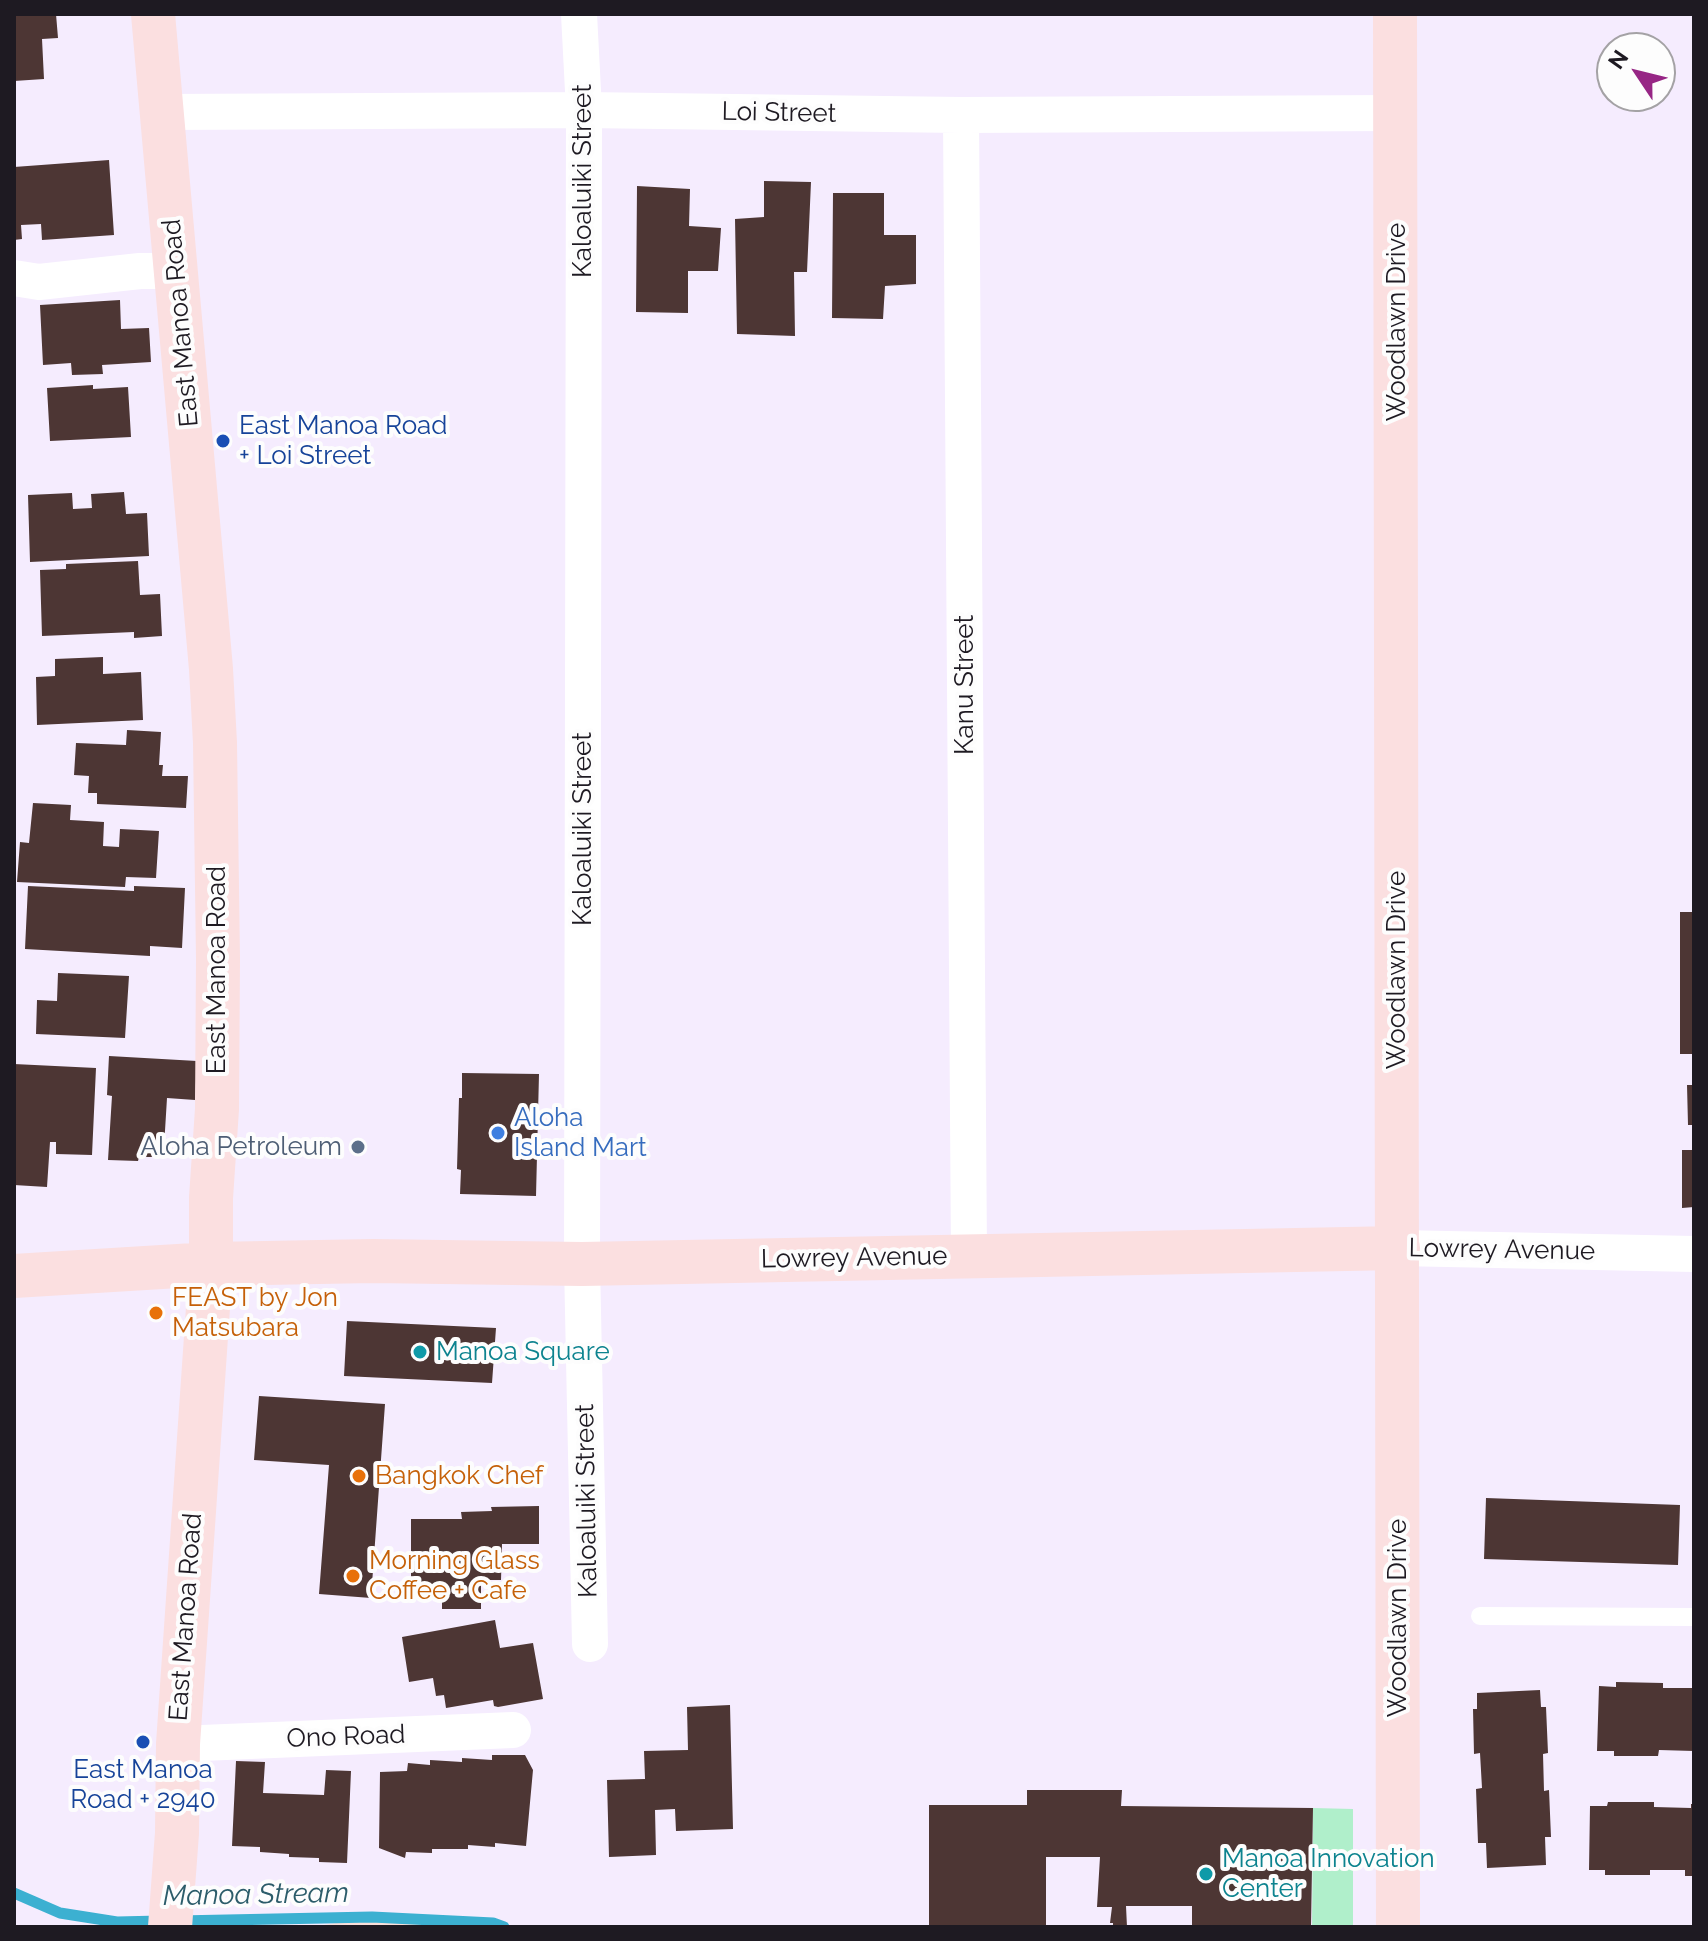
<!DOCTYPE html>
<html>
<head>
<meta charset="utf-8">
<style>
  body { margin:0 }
  #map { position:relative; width:1708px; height:1941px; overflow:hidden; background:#f5ecfe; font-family:Raleway,sans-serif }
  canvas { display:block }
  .frame { position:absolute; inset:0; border:16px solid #1e1a22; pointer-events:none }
  .north { position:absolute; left:1596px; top:32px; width:80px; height:80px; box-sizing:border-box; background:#fdfdfd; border:2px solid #a4a2a5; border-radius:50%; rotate:305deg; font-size:22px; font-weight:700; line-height:32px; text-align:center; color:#1e1a22 }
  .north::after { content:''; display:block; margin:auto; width:28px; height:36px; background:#972685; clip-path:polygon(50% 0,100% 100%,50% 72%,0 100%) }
</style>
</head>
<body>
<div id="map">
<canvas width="1708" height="1941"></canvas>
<div class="frame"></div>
<div class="north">N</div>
</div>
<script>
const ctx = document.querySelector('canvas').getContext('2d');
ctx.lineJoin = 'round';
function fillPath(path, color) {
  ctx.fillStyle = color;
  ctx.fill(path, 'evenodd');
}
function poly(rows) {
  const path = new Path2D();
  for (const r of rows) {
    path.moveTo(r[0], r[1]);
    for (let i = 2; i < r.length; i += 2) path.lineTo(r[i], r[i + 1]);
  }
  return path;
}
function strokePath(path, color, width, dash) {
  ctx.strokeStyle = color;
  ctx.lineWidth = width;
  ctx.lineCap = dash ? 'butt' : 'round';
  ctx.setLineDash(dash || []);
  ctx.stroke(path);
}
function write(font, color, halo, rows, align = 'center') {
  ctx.font = font + ' Raleway,sans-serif';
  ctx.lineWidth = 8;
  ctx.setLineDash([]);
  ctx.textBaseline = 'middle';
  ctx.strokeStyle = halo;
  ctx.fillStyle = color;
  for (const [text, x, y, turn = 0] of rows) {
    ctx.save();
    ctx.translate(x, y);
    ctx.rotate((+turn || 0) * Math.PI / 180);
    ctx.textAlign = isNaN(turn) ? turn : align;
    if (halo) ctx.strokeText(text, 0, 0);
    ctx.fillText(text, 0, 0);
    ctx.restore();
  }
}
fillPath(poly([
  [372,1917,493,1923,504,1927,312,1927]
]), '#fadfda');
fillPath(poly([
  [1313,1808,1353,1809,1353,1927,1312,1927]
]), '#b0efcb');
strokePath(poly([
  [14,1893,60,1913,117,1922,160,1921],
  [178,1921,372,1917,493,1923,504,1927]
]), '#3cb0d1', 11);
fillPath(poly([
  [14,14,56,14,58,38,42,39,44,79,14,81],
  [109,160,114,235,42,240,41,224,21,225,22,239,14,240,14,167],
  [764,181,811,182,807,272,794,272,795,336,737,334,735,219,764,217],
  [637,186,690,189,689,226,721,228,718,271,688,271,688,313,636,312],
  [833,193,884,193,884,235,916,235,916,284,885,286,883,319,832,318],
  [120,300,121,329,149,328,151,362,102,365,103,374,72,375,71,363,43,365,40,305],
  [93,385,93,389,128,387,131,437,50,441,47,388],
  [124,492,126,514,147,513,149,556,30,562,28,495,72,493,73,509,92,508,91,494],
  [138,561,140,595,160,594,162,636,134,638,134,632,42,636,40,570,66,569,66,564],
  [103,657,103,674,141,672,143,720,37,725,36,677,55,676,55,659],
  [127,730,161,732,159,765,163,765,162,776,188,776,186,808,97,804,97,793,88,793,89,776,74,775,76,743,126,745],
  [33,803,71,805,70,820,104,822,103,846,119,847,120,829,159,831,156,878,126,877,125,887,17,882,20,842,29,843],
  [28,886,134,891,134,886,185,888,182,948,150,946,150,956,25,949],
  [1680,912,1694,912,1694,1054,1680,1054],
  [58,973,129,976,125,1038,36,1034,37,1000,57,1001],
  [109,1056,197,1061,195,1100,167,1098,164,1147,155,1146,155,1157,139,1157,138,1161,108,1160,112,1096,107,1095],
  [14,1064,96,1068,92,1155,56,1154,56,1142,50,1142,47,1187,14,1185],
  [462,1073,539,1074,536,1196,460,1194,461,1170,457,1169,459,1098,462,1098],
  [1687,1085,1694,1085,1694,1125,1688,1125],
  [1682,1150,1694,1150,1694,1207,1682,1208],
  [347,1321,496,1328,492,1383,344,1376],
  [259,1396,385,1404,371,1598,319,1594,329,1465,254,1460],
  [1486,1498,1680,1505,1678,1565,1484,1559],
  [539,1506,539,1544,502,1544,501,1580,481,1580,481,1609,442,1609,442,1588,411,1587,411,1519,462,1519,461,1512,492,1511,491,1507],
  [495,1620,500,1648,533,1643,543,1699,498,1707,494,1706,493,1700,446,1708,444,1695,436,1696,433,1678,409,1682,402,1637],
  [1616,1682,1663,1683,1663,1688,1694,1688,1694,1751,1659,1750,1658,1756,1614,1756,1614,1751,1597,1751,1599,1686,1616,1687],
  [1540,1690,1541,1707,1546,1707,1548,1753,1543,1754,1544,1791,1549,1790,1551,1837,1545,1837,1546,1865,1487,1868,1486,1843,1478,1843,1476,1789,1482,1788,1480,1753,1474,1754,1473,1709,1477,1709,1477,1693],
  [730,1705,733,1829,676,1831,675,1809,655,1810,656,1855,609,1857,607,1780,645,1779,644,1751,688,1750,687,1707],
  [492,1755,525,1755,533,1770,526,1846,495,1843,495,1847,468,1845,468,1849,432,1849,432,1853,406,1852,405,1858,379,1848,380,1772,407,1771,408,1763,430,1765,430,1760,462,1762,462,1758,492,1760],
  [236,1761,265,1762,263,1793,324,1795,326,1770,351,1771,347,1863,319,1862,319,1858,289,1857,289,1854,260,1852,260,1847,232,1846],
  [1027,1790,1122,1790,1121,1806,1313,1808,1311,1927,1192,1927,1192,1906,1126,1906,1127,1927,1113,1927,1113,1923,1110,1923,1112,1907,1097,1907,1100,1857,1046,1857,1046,1927,929,1927,929,1805,1027,1805],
  [1608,1802,1654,1802,1654,1807,1691,1808,1691,1804,1694,1804,1694,1876,1685,1876,1685,1870,1650,1870,1650,1875,1605,1875,1605,1870,1589,1870,1590,1806,1607,1806]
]), '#4d3634');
strokePath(poly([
  [1480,1616,1694,1617]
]), '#fff', 18);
strokePath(poly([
  [579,14,584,110,582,1264,590,1644],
  [163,112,584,110,961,115,1396,113],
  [961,115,969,1256],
  [14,278,39,282,140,271,177,271],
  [1398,1248,1694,1254],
  [178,1744,513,1730]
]), '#fff', 36);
strokePath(poly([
  [153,14,211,669,215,743,218,959,217,1109,211,1198,211,1264,178,1744,177,1833,170,1927],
  [1395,14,1398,1927],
  [14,1276,211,1264,373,1261,582,1264,1398,1248]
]), '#fbdfe0', 44);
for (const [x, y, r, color] of [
  [223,441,8,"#1a4fb4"],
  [498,1133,8,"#3f7fe0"],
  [358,1147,8,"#5c6f8a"],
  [156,1313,8,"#e8710a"],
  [420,1352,8,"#0f9aa8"],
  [359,1476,8,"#e8710a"],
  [353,1576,8,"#e8710a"],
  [143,1742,8,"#1a4fb4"],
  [1206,1874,8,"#0f9aa8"]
]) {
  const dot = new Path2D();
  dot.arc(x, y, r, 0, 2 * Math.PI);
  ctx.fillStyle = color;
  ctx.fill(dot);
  strokePath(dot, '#fdfdfd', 3);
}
write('26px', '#1e1a22', '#fdfdfd', [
  ["Loi Street",779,113,1],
  ["Kaloaluiki Street",583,181,-90],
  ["Woodlawn Drive",1397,322,-90],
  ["East Manoa Road",181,323,-95],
  ["Kanu Street",965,685,-90],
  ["Kaloaluiki Street",583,829,-90],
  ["East Manoa Road",217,970,-90],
  ["Woodlawn Drive",1397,970,-90],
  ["Lowrey Avenue",1502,1250,1],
  ["Lowrey Avenue",854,1258,-1],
  ["Kaloaluiki Street",587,1501,-91],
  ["East Manoa Road",186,1617,-86],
  ["Woodlawn Drive",1398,1618,-90],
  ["Ono Road",346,1737,-2]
]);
write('26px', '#164399', '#fdfdfd', [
  ["East Manoa Road",239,426],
  ["+ Loi Street",239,456],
  ["East Manoa",143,1770,"center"],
  ["Road + 2940",143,1800,"center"]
], 'left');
write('26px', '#366cbe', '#fdfdfd', [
  ["Aloha",514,1118],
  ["Island Mart",514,1148]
], 'left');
write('26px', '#4e5e75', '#fdfdfd', [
  ["Aloha Petroleum",342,1147]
], 'right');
write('26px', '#c56008', '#fdfdfd', [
  ["FEAST by Jon",172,1298],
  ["Matsubara",172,1328],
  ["Bangkok Chef",375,1476],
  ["Morning Glass",369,1561],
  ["Coffee + Cafe",369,1591]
], 'left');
write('26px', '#0d838f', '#fdfdfd', [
  ["Manoa Square",436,1352],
  ["Manoa Innovation",1222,1859],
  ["Center",1222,1889]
], 'left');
write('italic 28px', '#2c5c6a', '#fdfdfd', [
  ["Manoa Stream",256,1895,-1]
]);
</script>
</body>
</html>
